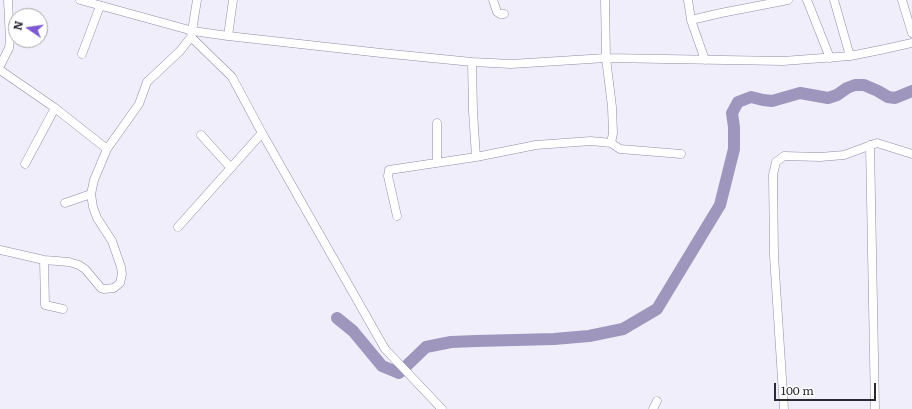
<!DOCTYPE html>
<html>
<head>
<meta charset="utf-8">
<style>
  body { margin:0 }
  #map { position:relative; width:912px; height:409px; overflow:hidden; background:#f0eefa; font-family:Literata,serif }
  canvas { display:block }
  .north { position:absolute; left:8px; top:8px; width:40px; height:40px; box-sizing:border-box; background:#fff; border:1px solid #aaa9ae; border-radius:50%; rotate:283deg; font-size:11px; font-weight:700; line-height:16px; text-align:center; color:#2b2934 }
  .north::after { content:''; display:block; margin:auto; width:14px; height:18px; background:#7e59d3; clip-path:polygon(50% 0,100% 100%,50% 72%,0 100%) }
  .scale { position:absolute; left:774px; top:383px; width:102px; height:18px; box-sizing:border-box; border:2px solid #2b2934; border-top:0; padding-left:5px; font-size:12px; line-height:14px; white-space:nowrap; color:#2b2934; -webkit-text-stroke:3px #fff; paint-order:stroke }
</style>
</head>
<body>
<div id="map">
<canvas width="912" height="409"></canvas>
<div class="north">N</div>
<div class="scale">100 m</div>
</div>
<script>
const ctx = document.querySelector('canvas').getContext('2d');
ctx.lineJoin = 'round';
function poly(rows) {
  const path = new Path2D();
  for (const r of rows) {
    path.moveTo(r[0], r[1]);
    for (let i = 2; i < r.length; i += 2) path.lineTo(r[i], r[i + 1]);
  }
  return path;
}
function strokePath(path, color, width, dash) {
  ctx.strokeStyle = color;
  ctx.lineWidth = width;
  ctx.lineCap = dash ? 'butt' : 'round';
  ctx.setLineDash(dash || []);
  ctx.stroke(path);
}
strokePath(poly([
  [337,318,353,331,382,366,399,373,426,347,451,342,476,341,554,339,589,336,623,329,657,309,720,205,734,149,734,127,732,113,738,102,751,97,763,100,772,101,800,93,828,98,837,95,847,88,855,85,864,85,878,91,888,97,895,98,912,91]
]), '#9e96bc', 12);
const minor = poly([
  [80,0,193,31,228,36,381,53,472,62,511,64,606,58,783,61,850,56,880,50,912,43],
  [493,0,497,12,500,14,504,14],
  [605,0,606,58,612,107,613,133,611,143],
  [688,0,691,20,705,60],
  [807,0,830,58],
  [834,0,850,56],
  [902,0,912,33],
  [691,20,721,13,788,0],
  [228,36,233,0],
  [191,37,232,77,262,133,385,349,442,409],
  [82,54,100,6],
  [0,66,9,48,10,40,8,0],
  [0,70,55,108,107,149],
  [201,135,231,168],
  [870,145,875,409],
  [476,157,536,145,591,141,611,143,620,149,681,154],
  [437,163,437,123],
  [25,164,55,108],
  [65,203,91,194],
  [397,216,388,176,389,170,476,157,473,111,472,62],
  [178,227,262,133],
  [0,250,44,260,69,262,79,265,85,269,101,288,104,289,114,288,120,283,122,274,121,267,112,241,97,218,93,207,91,194,94,180,107,149,139,104,147,82,180,51,191,37,197,0],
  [44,260,45,305,63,309],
  [653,409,657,401],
  [784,409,774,256,773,175,776,162,784,156,820,157,844,155,877,143,912,154]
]);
strokePath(minor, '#918ca7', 9);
strokePath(minor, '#fff', 8);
</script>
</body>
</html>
